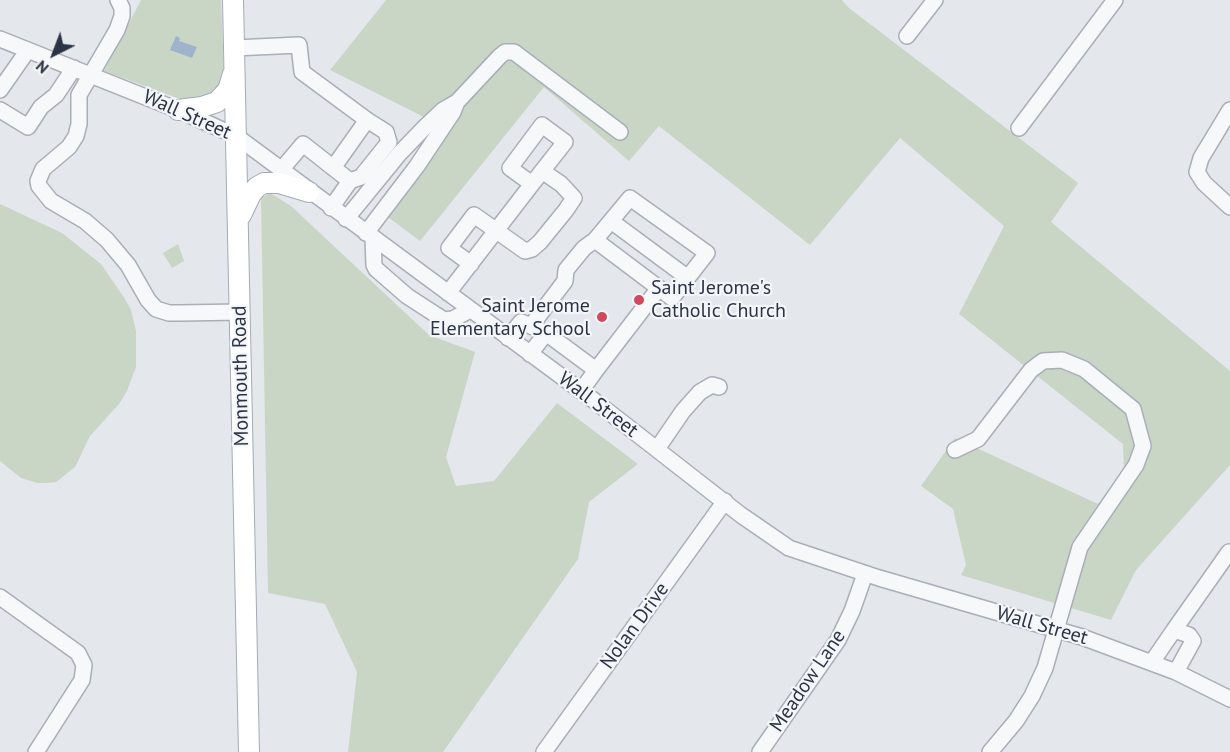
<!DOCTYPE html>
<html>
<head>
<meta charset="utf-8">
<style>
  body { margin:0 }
  #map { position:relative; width:1230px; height:752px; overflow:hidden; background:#e4e7ec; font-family:"PT Sans",sans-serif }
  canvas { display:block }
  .north { position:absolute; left:24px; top:24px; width:60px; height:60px; -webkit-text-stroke:4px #f4f6f9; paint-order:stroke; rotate:222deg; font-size:16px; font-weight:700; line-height:24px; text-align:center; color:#2b3445 }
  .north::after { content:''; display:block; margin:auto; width:21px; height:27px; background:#2b3445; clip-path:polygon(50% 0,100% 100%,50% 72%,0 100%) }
</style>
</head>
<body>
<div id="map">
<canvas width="1230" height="752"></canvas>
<div class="north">N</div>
</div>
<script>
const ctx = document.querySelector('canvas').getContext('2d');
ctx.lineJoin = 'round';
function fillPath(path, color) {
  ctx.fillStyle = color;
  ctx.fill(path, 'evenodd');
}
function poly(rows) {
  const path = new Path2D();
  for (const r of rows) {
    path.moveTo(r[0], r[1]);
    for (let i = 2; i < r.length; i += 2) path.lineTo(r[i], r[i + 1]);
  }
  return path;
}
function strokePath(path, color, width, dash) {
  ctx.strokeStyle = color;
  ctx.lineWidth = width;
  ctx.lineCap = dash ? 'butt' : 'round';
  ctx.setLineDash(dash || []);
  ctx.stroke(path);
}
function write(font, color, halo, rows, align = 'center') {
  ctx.font = font + ' "PT Sans",sans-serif';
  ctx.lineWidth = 4.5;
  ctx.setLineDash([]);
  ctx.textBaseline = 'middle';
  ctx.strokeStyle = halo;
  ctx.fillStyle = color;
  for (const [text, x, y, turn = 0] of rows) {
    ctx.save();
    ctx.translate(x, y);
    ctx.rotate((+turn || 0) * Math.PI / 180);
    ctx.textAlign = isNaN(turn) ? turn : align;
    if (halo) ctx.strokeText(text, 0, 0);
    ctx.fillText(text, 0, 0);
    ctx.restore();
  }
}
fillPath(poly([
  [141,0,221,0,224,70,218,87,211,96,188,102,104,71],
  [386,0,842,0,849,8,1078,183,1051,222,1230,371,1230,465,1136,570,1111,620,961,575,966,565,953,509,921,486,955,438,1098,504,1124,470,1123,444,959,314,1004,226,900,138,810,245,659,126,629,161,544,87,420,241,376,208,438,124,330,70],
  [270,193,291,206,429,335,475,352,446,457,456,486,494,481,557,403,638,464,589,502,578,559,443,752,348,752,357,672,325,604,268,593,261,198],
  [0,204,62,233,101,264,125,299,131,310,136,331,136,367,127,391,119,404,90,436,75,467,56,482,46,483,37,483,21,478,0,461],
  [178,244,184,261,172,268,163,253]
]), '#c9d6c5');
fillPath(poly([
  [176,36,180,38,179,41,197,47,192,58,170,50]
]), '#9fb4cc');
const minor = poly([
  [118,0,122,8,122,16,117,30,79,95,79,124,76,136,69,147,43,169,38,181,39,186,51,201,85,221,107,240,128,265,148,300,156,309,169,313,181,313,240,312],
  [907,36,935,0],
  [0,39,178,110,236,136,596,402,741,515,789,548,879,578,1082,637,1176,672,1230,699],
  [234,48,299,45,302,72,367,120,333,168],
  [0,90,28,50],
  [457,102,500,56,505,52,514,52,620,132],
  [0,110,28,127,41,107,56,95,74,68],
  [1230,110,1201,158,1197,172,1204,183,1230,207],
  [1019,128,1115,0],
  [281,170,303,144,350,181,331,208],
  [350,181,361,177,389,142,386,132,367,120],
  [346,219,399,154,425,127,443,110,457,102,453,112,417,166,366,233],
  [611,221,688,278],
  [373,239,374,265,376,269,407,296,444,320,453,319,470,310],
  [471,264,449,248,474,215,525,251,532,249,540,242,566,210,574,198,561,184,542,171],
  [448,293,532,184,565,142,542,125,510,168,532,184],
  [531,326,565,281,566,270,584,248,595,240,630,198,707,253,672,298,595,240],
  [508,338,521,322,538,329],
  [530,354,546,333,596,370,581,391],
  [596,370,659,288],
  [657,449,683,411,700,392,712,385,719,387],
  [955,450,978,439,1031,370,1043,361,1062,360,1084,369,1133,409,1143,446,1136,465,1080,547,1045,668,1032,696,1016,721,990,752],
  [0,597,78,653,84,665,82,680,36,752],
  [1174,630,1229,552],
  [1152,662,1174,630,1189,635,1193,641,1176,672],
  [544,752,725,501],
  [760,752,838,640,852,611,865,574]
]);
const major = poly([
  [233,0,249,752],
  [178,110,202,107,217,102,228,90,233,74],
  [241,215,251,194,257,187,264,183,279,183,309,192]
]);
strokePath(minor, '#a9aeb7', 18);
strokePath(major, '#a3abb8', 22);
strokePath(minor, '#f7f8fa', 15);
strokePath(major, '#fff', 20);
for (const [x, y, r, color] of [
  [639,300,6,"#d1495b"],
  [602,317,6,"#d1495b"]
]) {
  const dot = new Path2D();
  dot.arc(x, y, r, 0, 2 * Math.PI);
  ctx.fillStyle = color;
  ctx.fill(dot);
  strokePath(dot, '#f4f6f9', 2);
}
write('20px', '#2b3445', '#f4f6f9', [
  ["Wall Street",187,115,24],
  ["Monmouth Road",241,376,-91],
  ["Wall Street",598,405,37],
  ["Nolan Drive",635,626,-54],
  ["Wall Street",1042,626,16],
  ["Meadow Lane",808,681,-56]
]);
write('20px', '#2b3445', '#f4f6f9', [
  ["Saint Jerome's",651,288],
  ["Catholic Church",651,311],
  ["Saint Jerome",590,306,"right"],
  ["Elementary School",590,329,"right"]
], 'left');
</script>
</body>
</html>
